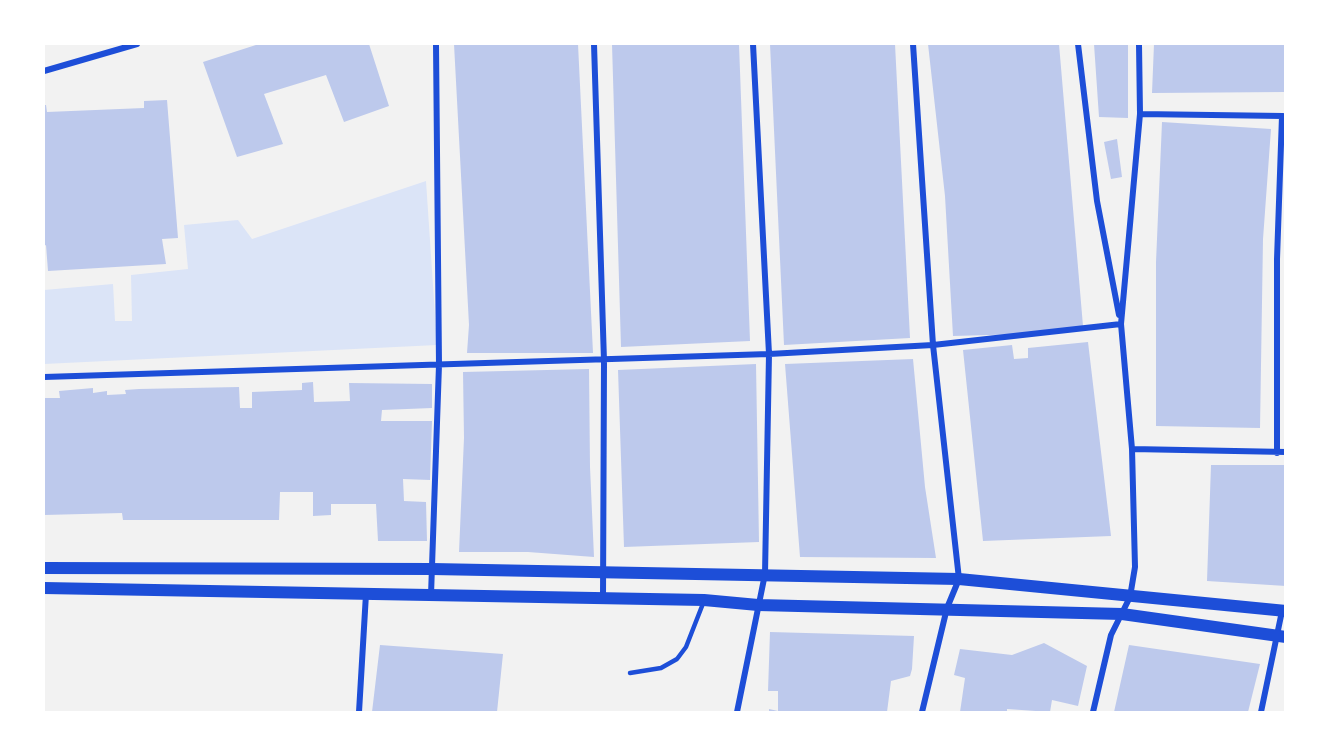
<!DOCTYPE html>
<html>
<head>
<meta charset="utf-8">
<style>
  body { margin:0 }
  #map { position:relative; width:1329px; height:756px; overflow:hidden; background:#f2f2f2; font-family:Manrope,sans-serif }
  canvas { display:block }
  .frame { position:absolute; inset:0; border:45px solid #fff; pointer-events:none }
</style>
</head>
<body>
<div id="map">
<canvas width="1329" height="756"></canvas>
<div class="frame"></div>
</div>
<script>
const ctx = document.querySelector('canvas').getContext('2d');
ctx.lineJoin = 'round';
function fillPath(path, color) {
  ctx.fillStyle = color;
  ctx.fill(path, 'evenodd');
}
function poly(rows) {
  const path = new Path2D();
  for (const r of rows) {
    path.moveTo(r[0], r[1]);
    for (let i = 2; i < r.length; i += 2) path.lineTo(r[i], r[i + 1]);
  }
  return path;
}
function strokePath(path, color, width, dash) {
  ctx.strokeStyle = color;
  ctx.lineWidth = width;
  ctx.lineCap = dash ? 'butt' : 'round';
  ctx.setLineDash(dash || []);
  ctx.stroke(path);
}
fillPath(poly([
  [426,181,437,345,44,364,44,290,113,284,115,321,132,321,131,275,188,269,184,225,238,220,252,239]
]), '#dbe4f7');
fillPath(poly([
  [259,44,369,44,389,106,344,122,326,75,264,94,283,144,237,157,203,62],
  [454,44,578,44,593,353,467,353,469,325],
  [612,44,739,44,750,341,621,347],
  [770,44,895,44,910,338,784,345],
  [928,44,1059,44,1083,326,1025,334,953,336,945,196],
  [1094,44,1128,44,1128,118,1099,117],
  [1154,44,1284,44,1285,92,1152,93],
  [167,100,178,238,162,239,166,264,48,271,46,245,44,246,44,105,46,105,47,112,144,108,144,101],
  [1162,122,1271,129,1263,239,1260,428,1156,426,1156,262],
  [1117,139,1122,177,1111,179,1104,142],
  [1088,342,1111,536,983,541,963,350,1012,345,1014,359,1028,358,1028,348],
  [913,359,925,487,936,558,800,557,785,364],
  [756,364,759,542,624,547,618,370],
  [589,369,590,467,594,557,528,552,459,552,464,438,463,372],
  [313,382,314,402,350,401,349,383,432,384,432,408,382,410,381,421,432,421,430,480,403,479,404,501,426,502,427,541,378,541,376,504,331,504,331,515,313,516,313,492,280,492,279,520,123,520,122,513,44,515,44,398,60,398,59,391,93,388,93,393,107,391,107,395,126,394,125,390,139,389,239,387,240,408,252,408,252,392,302,390,302,383],
  [1211,465,1286,465,1286,586,1207,581],
  [770,632,914,636,912,669,910,676,891,681,887,712,769,712,769,709,778,711,778,691,768,691],
  [1044,643,1087,666,1078,706,1052,700,1050,712,1007,709,1007,712,960,712,965,678,954,675,960,649,1012,655],
  [380,645,503,654,497,712,372,712],
  [1129,645,1260,664,1248,712,1114,712]
]), '#bdc9ec');
strokePath(poly([
  [630,673,661,668,677,659,686,647,704,601]
]), '#1d4ed8', 4.5);
strokePath(poly([
  [594,44,604,361,603,598],
  [913,44,933,345,959,579,947,608,922,712],
  [1078,44,1097,201,1119,315],
  [44,71,137,44],
  [1140,114,1283,116],
  [44,377,769,354,933,345,1121,324],
  [1132,449,1286,452],
  [1277,453,1277,259,1282,116],
  [431,595,439,365,436,44],
  [359,712,366,594],
  [737,712,765,574,769,354,753,44],
  [1093,712,1111,635,1130,597,1135,567,1132,449,1121,324,1140,114,1139,44],
  [1261,712,1282,611]
]), '#1d4ed8', 6);
strokePath(poly([
  [44,568,432,569,959,579,1286,611],
  [44,588,704,600,758,605,1122,614,1286,637]
]), '#1d4ed8', 12);
</script>
</body>
</html>
